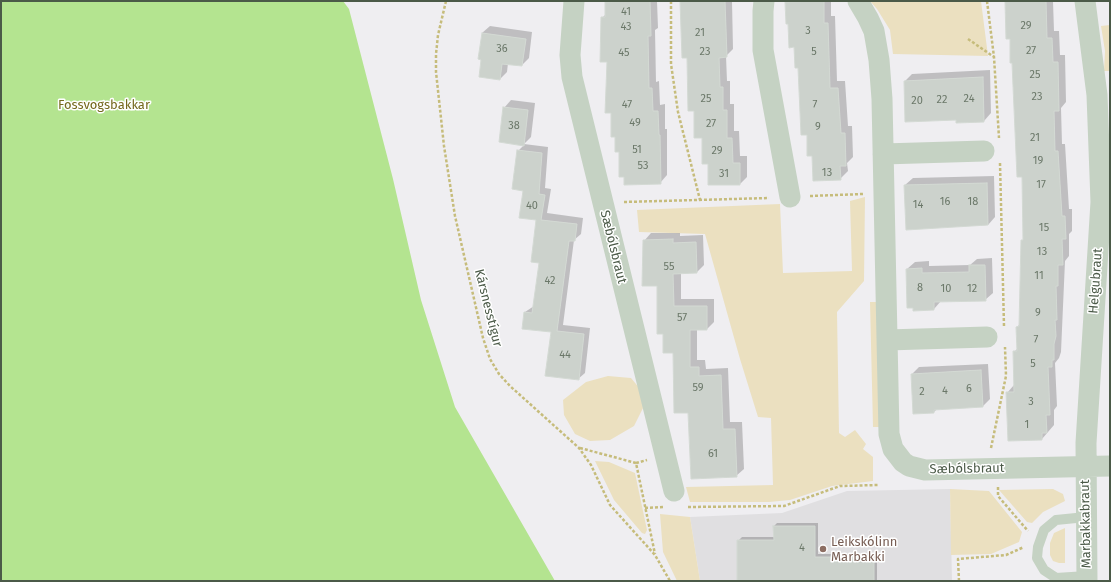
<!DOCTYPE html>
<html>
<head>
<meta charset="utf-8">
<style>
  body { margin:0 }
  #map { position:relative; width:1111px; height:582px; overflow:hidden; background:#efeef1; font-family:"Fira Sans",sans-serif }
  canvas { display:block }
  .frame { position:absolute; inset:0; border:2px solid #4b5a48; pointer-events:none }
</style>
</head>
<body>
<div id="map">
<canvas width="1111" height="582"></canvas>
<div class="frame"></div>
</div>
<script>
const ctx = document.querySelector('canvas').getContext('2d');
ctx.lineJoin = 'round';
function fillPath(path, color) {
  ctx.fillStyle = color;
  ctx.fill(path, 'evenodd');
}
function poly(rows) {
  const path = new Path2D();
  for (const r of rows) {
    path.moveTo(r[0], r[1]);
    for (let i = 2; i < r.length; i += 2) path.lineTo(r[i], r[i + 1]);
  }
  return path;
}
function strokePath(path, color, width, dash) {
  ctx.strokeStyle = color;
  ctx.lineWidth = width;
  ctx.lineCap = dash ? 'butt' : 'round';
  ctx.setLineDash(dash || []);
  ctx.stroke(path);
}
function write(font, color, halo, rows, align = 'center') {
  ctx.font = font + ' "Fira Sans",sans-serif';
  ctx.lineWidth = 3;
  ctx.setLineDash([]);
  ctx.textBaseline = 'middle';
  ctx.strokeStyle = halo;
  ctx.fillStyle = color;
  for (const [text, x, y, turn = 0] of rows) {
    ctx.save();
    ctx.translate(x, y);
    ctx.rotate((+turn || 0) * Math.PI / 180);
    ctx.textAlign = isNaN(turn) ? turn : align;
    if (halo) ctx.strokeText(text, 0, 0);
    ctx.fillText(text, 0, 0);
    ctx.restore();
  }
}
fillPath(poly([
  [950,489,952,581,700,581,690,517,782,513,847,491]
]), '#e0dfe1');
fillPath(poly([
  [870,1,981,1,988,56,893,54,890,30,877,9],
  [1110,25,1110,71,1104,71,1105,51,1101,26],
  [865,197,864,281,837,312,839,433,845,437,855,430,866,444,863,449,873,457,873,481,832,486,790,500,769,502,690,502,686,487,773,485,771,418,758,417,740,359,705,234,639,232,637,210,780,204,783,273,852,271,850,201],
  [870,302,877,302,880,427,873,427],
  [608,376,631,378,641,390,643,408,634,426,610,440,590,441,575,434,564,415,563,400,586,382],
  [595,461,609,462,635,473,647,530,645,534,642,533,614,500],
  [950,489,989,491,1022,532,1019,542,991,554,951,555],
  [1053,489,1063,494,1065,501,1043,512,1032,523,1027,522,999,490],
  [660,514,690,517,700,581,677,581,663,552],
  [1065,528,1065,563,1059,563,1053,561,1050,555,1050,543,1054,533]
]), '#ebe0c0');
fillPath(poly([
  [1,1,343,1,349,9,393,179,421,300,455,407,555,581,1,581]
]), '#b4e490');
fillPath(poly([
  [607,1,657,1,658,28,655,30,656,82,659,81,660,105,665,104,665,129,667,129,667,175,660,183,620,151,612,112,608,61,601,61,602,18,606,14],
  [681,1,732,1,733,49,726,56,727,81,730,81,730,104,734,104,734,131,739,131,740,156,747,156,747,177,740,184,709,163,688,57],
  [787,1,831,1,831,16,835,16,837,81,845,81,848,126,852,126,853,157,847,163,848,171,840,179,813,155,808,133,799,67,789,23],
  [1005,1,1053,1,1054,31,1059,31,1060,55,1065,55,1066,102,1061,108,1062,144,1065,144,1069,209,1072,209,1072,231,1069,234,1069,256,1065,261,1061,352,1059,358,1055,363,1057,406,1054,410,1054,425,1042,439,1009,440,1007,393,1014,385,1014,352,1018,348,1017,327,1020,324,1022,241,1024,238,1023,176,1013,62],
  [490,26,532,32,529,58,522,65,508,63,507,72,500,79,482,33],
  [990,70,991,113,984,121,957,122,957,119,905,81,912,74],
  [511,100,535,103,531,137,524,144,548,147,545,188,551,189,547,213,583,218,581,234,574,240,563,325,590,328,585,373,578,379,552,331,525,312,534,306,540,262,537,219,524,190,518,151,524,145,504,108],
  [994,176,995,217,988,225,907,229,905,185,913,178],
  [651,233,680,233,680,236,703,235,704,265,697,272,681,273,681,299,714,299,714,322,707,329,697,329,697,360,705,360,706,369,728,368,730,422,742,422,744,469,736,476,689,412,658,285,644,241],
  [992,258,993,293,985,300,941,301,934,309,907,269,915,262,929,261,929,266,970,265,977,259],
  [988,364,990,399,983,406,937,409,934,412,912,374,919,367],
  [777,523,818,523,818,554,877,554,877,581,738,581,738,541,742,537,775,537,774,526]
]), '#0003');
const building = poly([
  [650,1,651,36,648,36,649,88,652,88,653,111,658,111,659,135,660,135,661,184,624,185,624,177,619,177,619,152,615,152,615,137,611,137,611,113,605,113,607,62,600,62,601,17,605,17,605,2,650,1],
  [680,1,725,1,727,57,719,58,720,87,723,87,723,110,727,110,727,138,732,138,733,163,740,163,740,185,708,185,708,164,702,164,702,138,694,138,694,111,688,111,687,58,682,58,680,1],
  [824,1,824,23,828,23,830,88,838,88,841,133,845,133,846,166,840,166,841,180,813,181,812,156,807,156,807,135,801,135,798,68,795,68,794,47,789,48,788,24,786,24,785,2,824,1],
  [1005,1,1046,1,1047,38,1052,38,1053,62,1058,62,1059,111,1054,111,1055,151,1058,151,1062,216,1065,216,1066,239,1062,239,1063,265,1058,265,1058,286,1056,286,1057,320,1055,320,1056,336,1054,344,1054,360,1052,360,1052,367,1048,367,1050,415,1046,415,1047,433,1042,433,1042,440,1008,441,1006,392,1014,392,1013,351,1017,351,1016,327,1019,326,1021,240,1023,240,1022,177,1017,177,1012,63,1010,63,1010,39,1006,39,1005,1],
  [482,33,526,39,522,66,502,64,500,80,479,77,481,60,478,59,482,33],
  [983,77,984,122,956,123,956,120,905,122,904,81,983,77],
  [503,107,528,110,524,146,499,142,503,107],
  [517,150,542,153,539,194,545,195,541,220,577,224,575,241,569,241,557,331,584,334,579,380,545,376,551,332,522,329,524,312,532,313,539,263,531,262,536,220,519,218,523,191,512,189,517,150],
  [987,183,988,225,906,230,904,185,987,183],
  [673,239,673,243,696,242,697,273,673,274,674,306,707,306,707,330,690,330,690,367,699,367,699,376,721,375,723,429,735,429,737,477,691,479,688,413,674,413,673,353,663,353,663,334,657,334,657,286,642,286,643,240,673,239],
  [969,265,985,265,986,301,934,302,934,310,913,311,913,308,907,308,906,269,922,268,922,273,969,272,969,265],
  [981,370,983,407,934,410,934,413,913,414,911,374,981,370],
  [773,526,815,526,815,557,874,557,874,581,737,581,737,540,774,540,773,526]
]);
fillPath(building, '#ccd2cc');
strokePath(building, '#d3d9d3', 1);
strokePath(poly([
  [446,1,438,35,436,54,436,72,444,146,455,216,483,338,490,359,499,374,510,386,579,448,591,465,610,505,655,555,670,581],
  [671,1,671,64,678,112,700,200],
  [987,1,994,57,999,138],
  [968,39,994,57],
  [1000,163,1004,326],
  [810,196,863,194],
  [624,202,769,198],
  [580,448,636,463,655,554],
  [991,448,1006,376,1005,347],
  [636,463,647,460],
  [998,487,998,496,1028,531],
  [688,507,784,506,840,486,879,485],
  [645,508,663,507],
  [959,581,958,559,1006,555,1024,547]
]), '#c6bc7b', 2.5, [3, 2]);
strokePath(poly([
  [1086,517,1056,520,1044,530,1038,547,1037,558,1044,570,1056,578,1087,576]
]), '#c5d2c3', 10);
strokePath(poly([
  [574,1,570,55,572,77,674,491],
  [764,1,763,11,763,50,790,197],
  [858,1,868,18,874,31,879,60,882,99,889,434,893,449,903,462,909,466,925,470,1110,466],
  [1085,1,1097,95,1101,202,1086,443,1087,581],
  [883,154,984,151],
  [887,340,987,337]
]), '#c5d2c3', 21);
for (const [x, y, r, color] of [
  [823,549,4,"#8d6e63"]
]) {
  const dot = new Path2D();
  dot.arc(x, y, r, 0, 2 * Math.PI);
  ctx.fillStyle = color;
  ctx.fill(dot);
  strokePath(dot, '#fff', 1.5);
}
write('11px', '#6b7869', null, [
  ["41",626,12],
  ["29",1026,26],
  ["43",626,27],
  ["3",808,31],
  ["21",700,33],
  ["36",502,49],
  ["27",1031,51],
  ["23",705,52],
  ["5",814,52],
  ["45",624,53],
  ["25",1035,75],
  ["23",1037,97],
  ["25",706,99],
  ["24",969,99],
  ["22",942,100],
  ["20",917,101],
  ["47",627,105],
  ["7",815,105],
  ["49",635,123],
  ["27",711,124],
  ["38",514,126],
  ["9",818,127],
  ["21",1035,138],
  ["51",637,150],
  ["29",717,151],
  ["19",1038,161],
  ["53",643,166],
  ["13",827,173],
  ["31",724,174],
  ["17",1041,185],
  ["16",945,202],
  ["18",973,202],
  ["14",918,205],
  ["40",532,206],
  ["15",1044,228],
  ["13",1042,252],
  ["55",669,267],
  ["11",1039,276],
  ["42",550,281],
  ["8",920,288],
  ["10",946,289],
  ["12",972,289],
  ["9",1038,313],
  ["57",682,318],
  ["7",1036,340],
  ["44",565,355],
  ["5",1033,364],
  ["59",698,388],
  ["6",969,389],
  ["4",945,391],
  ["2",922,392],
  ["3",1031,402],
  ["1",1027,425],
  ["61",713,454],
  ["4",802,548]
]);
write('13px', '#756a1e', '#fff', [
  ["Fossvogsbakkar",104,105]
]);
write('13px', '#4b5a48', '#fff', [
  ["Sæbólsbraut",613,247,76],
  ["Helgubraut",1096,281,-86],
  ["Kársnesstígur",488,308,76],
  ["Sæbólsbraut",967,469,-1],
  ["Marbakkabraut",1086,524,-91]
]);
write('13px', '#785e54', '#fff', [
  ["Leikskólinn",831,542],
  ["Marbakki",831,557]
], 'left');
</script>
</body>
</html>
